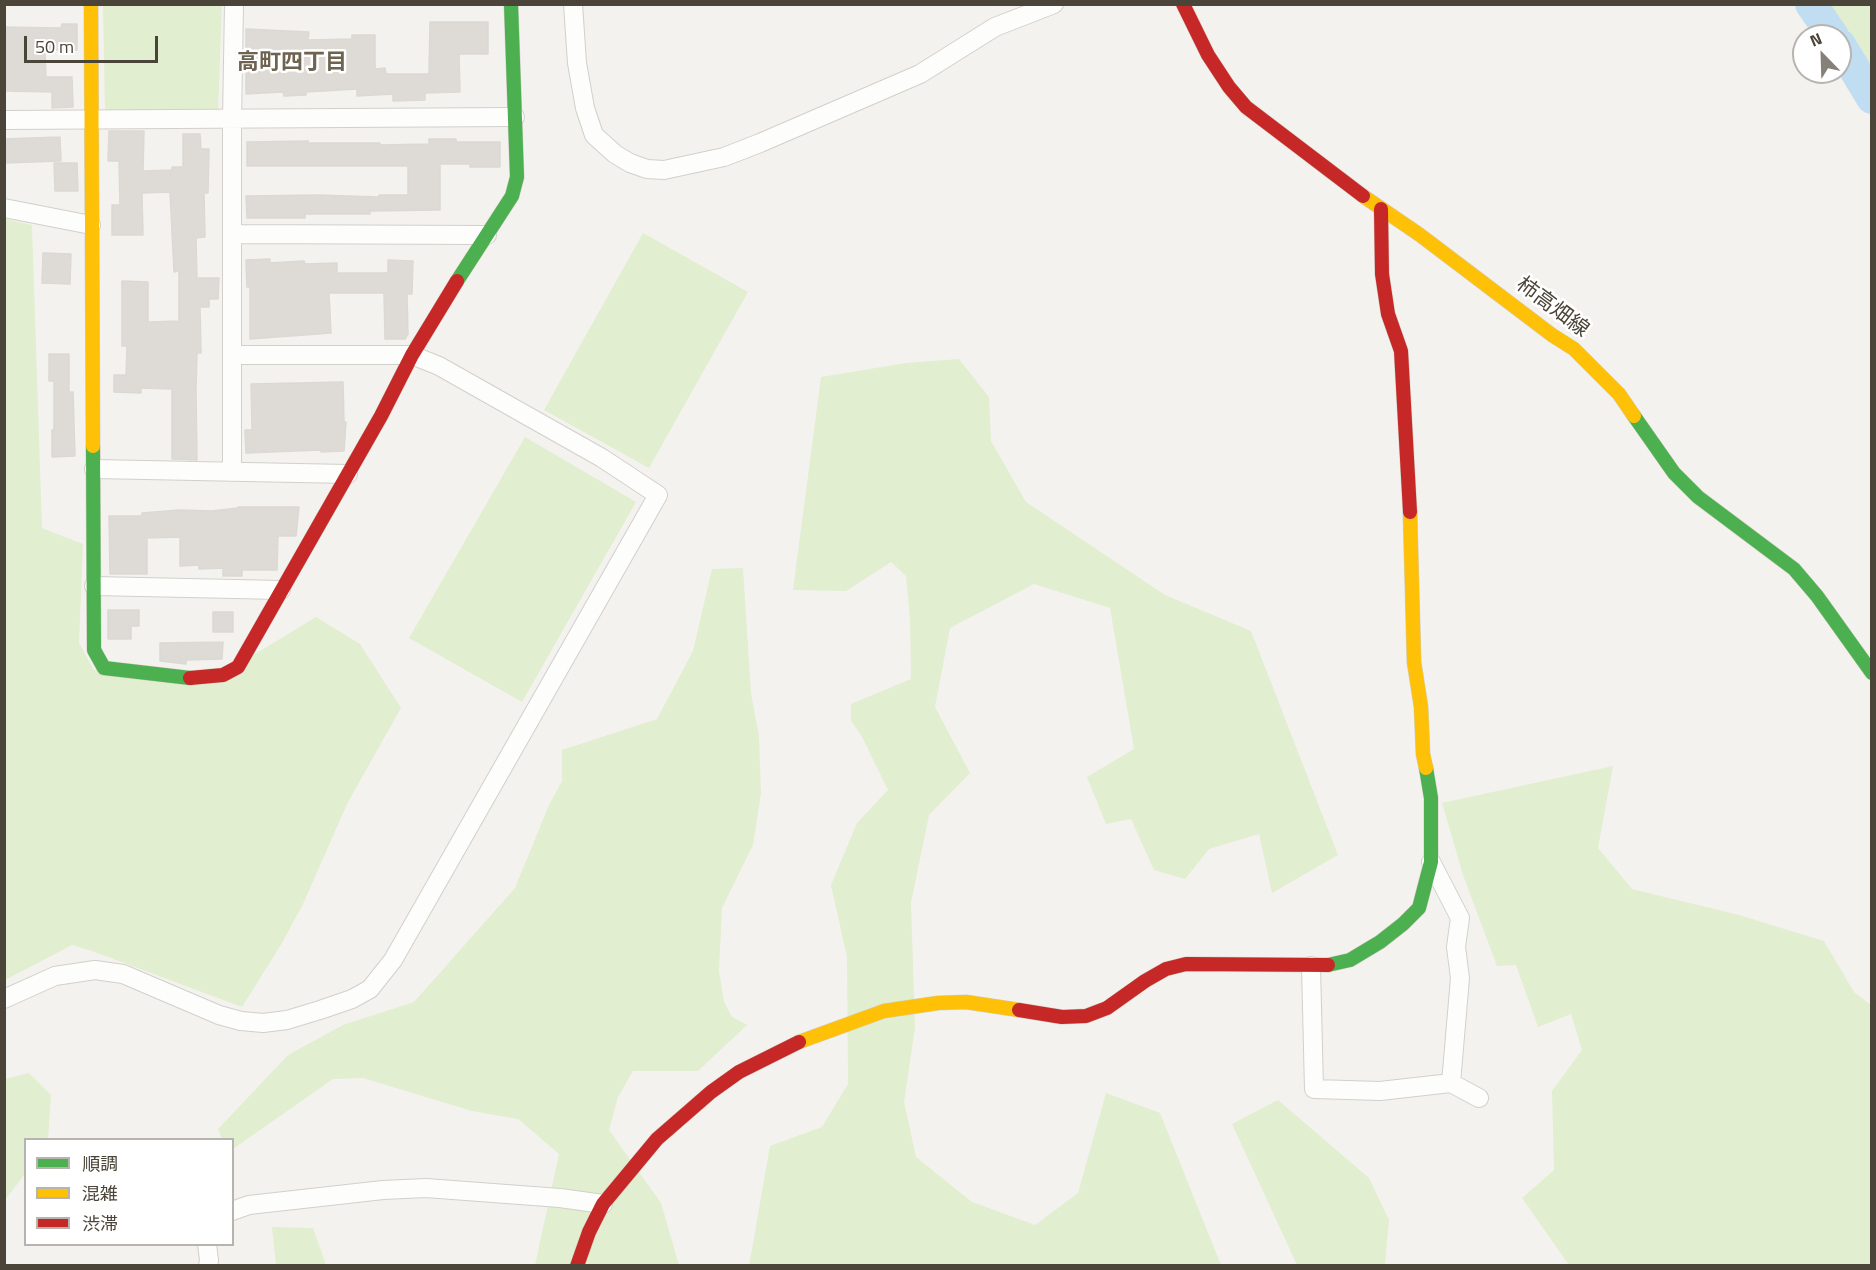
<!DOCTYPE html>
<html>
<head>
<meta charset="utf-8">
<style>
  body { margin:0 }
  #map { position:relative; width:1876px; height:1270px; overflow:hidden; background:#f4f2ee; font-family:"Titillium Web","Noto Sans JP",sans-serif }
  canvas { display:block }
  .frame { position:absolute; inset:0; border:6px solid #4b4439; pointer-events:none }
  .legend { position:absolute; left:24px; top:1138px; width:210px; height:108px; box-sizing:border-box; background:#fff; border:2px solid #b7b4b0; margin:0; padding:8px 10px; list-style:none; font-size:18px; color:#4b4439 }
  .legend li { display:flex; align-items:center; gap:12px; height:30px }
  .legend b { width:30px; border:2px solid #b7b4b0 }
  .north { position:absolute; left:1792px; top:24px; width:60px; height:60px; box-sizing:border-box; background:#fff; border:2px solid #b7b4b0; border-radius:50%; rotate:337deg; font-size:16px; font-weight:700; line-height:24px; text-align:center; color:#4b4439 }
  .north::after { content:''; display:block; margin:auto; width:21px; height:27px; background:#868178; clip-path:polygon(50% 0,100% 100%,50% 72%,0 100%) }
  .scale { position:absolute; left:24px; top:36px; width:134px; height:27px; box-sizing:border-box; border:3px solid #4b4439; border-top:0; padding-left:8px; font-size:18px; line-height:21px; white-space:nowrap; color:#4b4439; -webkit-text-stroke:4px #fff; paint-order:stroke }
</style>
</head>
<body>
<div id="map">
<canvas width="1876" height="1270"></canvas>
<div class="frame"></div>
<ul class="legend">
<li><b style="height:8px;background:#4caf50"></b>順調</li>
<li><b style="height:8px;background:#ffc107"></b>混雑</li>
<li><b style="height:8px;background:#c62828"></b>渋滞</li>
</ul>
<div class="north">N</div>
<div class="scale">50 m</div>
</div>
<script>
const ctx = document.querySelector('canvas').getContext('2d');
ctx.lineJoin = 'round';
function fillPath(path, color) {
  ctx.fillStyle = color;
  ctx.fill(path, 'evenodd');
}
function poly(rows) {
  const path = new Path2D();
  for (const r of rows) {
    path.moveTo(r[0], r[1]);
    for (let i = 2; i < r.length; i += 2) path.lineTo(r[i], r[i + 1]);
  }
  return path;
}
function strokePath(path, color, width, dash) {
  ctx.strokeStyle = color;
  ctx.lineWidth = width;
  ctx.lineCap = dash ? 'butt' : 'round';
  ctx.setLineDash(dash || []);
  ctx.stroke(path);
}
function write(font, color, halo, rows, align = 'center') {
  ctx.font = font + ' "Titillium Web","Noto Sans JP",sans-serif';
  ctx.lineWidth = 5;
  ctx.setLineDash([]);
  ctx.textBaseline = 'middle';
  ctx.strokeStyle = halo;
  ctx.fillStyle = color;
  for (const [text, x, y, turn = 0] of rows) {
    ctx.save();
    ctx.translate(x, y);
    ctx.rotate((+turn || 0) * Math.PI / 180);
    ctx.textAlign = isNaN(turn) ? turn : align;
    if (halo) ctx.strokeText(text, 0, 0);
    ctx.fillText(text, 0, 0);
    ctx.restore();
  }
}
fillPath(poly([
  [103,5,222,5,218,111,105,110],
  [1828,5,1871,5,1871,72],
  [5,219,32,225,42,528,83,544,79,643,94,670,192,684,260,651,316,617,360,644,401,708,348,802,303,904,282,943,242,1007,92,951,72,945,5,980],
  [643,233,748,292,649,468,544,410],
  [959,359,989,397,991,441,1026,502,1165,595,1251,631,1338,855,1272,893,1259,834,1209,849,1185,879,1154,870,1131,819,1106,824,1087,777,1134,749,1110,608,1034,584,950,628,935,707,970,773,929,815,911,903,915,1028,904,1102,916,1157,972,1202,1035,1225,1078,1193,1106,1093,1160,1113,1221,1265,749,1266,770,1146,822,1127,848,1084,847,957,831,885,857,823,888,790,861,735,851,721,851,704,911,679,910,619,906,576,891,562,846,591,793,590,821,377,906,363],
  [525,437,636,502,522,702,409,638],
  [743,568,751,693,759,736,761,793,753,845,722,908,719,971,724,1002,732,1017,747,1025,698,1071,633,1071,618,1097,609,1130,661,1203,679,1265,535,1265,559,1154,518,1119,472,1111,363,1078,333,1079,233,1149,232,1140,222,1139,218,1129,288,1055,343,1025,414,1002,515,888,549,805,562,781,562,750,657,719,693,651,712,569],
  [1613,766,1598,848,1632,889,1739,915,1824,941,1854,992,1871,1005,1871,1265,1569,1265,1522,1198,1554,1170,1552,1091,1582,1050,1571,1014,1538,1027,1516,965,1497,966,1463,875,1442,803],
  [29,1073,51,1095,48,1139,26,1140,25,1174,5,1200,5,1079],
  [1278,1100,1369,1178,1389,1220,1385,1265,1297,1265,1232,1124],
  [272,1227,313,1228,326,1265,276,1265]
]), '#e1eecf');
strokePath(poly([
  [1811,4,1833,36],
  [1840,45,1872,98]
]), '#c0ddf1', 32);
const building = poly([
  [430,22,488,22,488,54,459,54,460,92,425,93,425,100,393,101,393,94,357,96,357,89,306,92,306,95,284,96,283,92,246,94,246,29,309,32,308,40,352,39,352,35,375,35,375,69,385,68,386,74,429,74,430,22],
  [62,24,77,24,77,50,45,50,46,77,72,77,73,107,52,108,52,92,4,91,4,27,61,28,62,24],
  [109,131,144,131,143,171,172,170,172,167,183,167,183,134,200,134,201,149,209,149,208,193,204,193,205,237,196,238,197,278,219,278,218,299,209,299,209,307,200,307,201,353,197,353,196,389,197,460,172,459,172,389,141,388,141,393,114,392,114,375,126,375,127,346,122,346,122,281,148,282,148,322,179,321,179,271,174,272,170,192,142,193,143,235,112,235,112,205,120,205,119,161,108,161,109,131],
  [60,137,61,161,4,163,4,139,60,137],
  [429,139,456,139,456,142,500,142,500,167,470,167,470,164,440,164,440,210,370,211,370,214,305,214,305,218,247,218,246,196,318,195,379,197,379,195,408,195,408,166,247,166,247,142,308,141,308,143,380,143,380,145,429,144,429,139],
  [54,163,77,163,78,191,55,191,54,163],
  [43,253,71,254,70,284,42,283,43,253],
  [270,259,270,263,304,261,305,264,337,263,337,273,388,273,388,260,413,261,412,294,407,294,408,334,405,339,385,339,384,293,329,293,331,333,250,339,250,287,247,287,246,260,270,259],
  [49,354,69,354,69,392,73,392,75,456,52,457,52,430,54,430,54,381,49,381,49,354],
  [343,382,344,422,346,422,344,451,321,452,321,450,246,453,245,430,252,430,251,384,343,382],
  [238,507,299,507,296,536,278,536,277,570,242,570,242,576,223,576,223,568,199,569,199,565,180,566,180,537,147,538,147,574,110,574,109,516,142,516,142,513,180,510,211,511,238,508,238,507],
  [108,610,139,610,139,626,131,626,131,639,108,639,108,610],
  [213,612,233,612,233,632,213,632,213,612],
  [223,642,222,659,186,660,186,664,160,661,160,643,223,642]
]);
fillPath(building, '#dedbd6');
strokePath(building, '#dcd9d4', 1.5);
const street = poly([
  [573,4,577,63,585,108,594,135,615,154,630,163,647,169,664,170,724,157,760,143,920,74,995,27,1054,4],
  [4,120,515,117],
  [4,208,91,225],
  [232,234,487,235],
  [94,469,348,474],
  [232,472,232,120,234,4],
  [94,586,281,590],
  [1431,862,1460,918,1456,947,1460,978,1451,1083],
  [1311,966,1314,1089,1380,1091,1451,1083,1479,1098],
  [4,999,55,976,95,970,123,974,219,1015,241,1021,263,1023,287,1020,320,1010,352,999,370,989,393,960,658,495,602,458,439,366,412,355,232,355],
  [232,1211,249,1205,383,1190,426,1188,560,1198,603,1204],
  [207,1244,209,1260,208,1266]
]);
const fast = poly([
  [457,281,512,196,517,177,511,4],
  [1634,416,1674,473,1698,497,1794,569,1817,596,1872,673],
  [93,446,94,650,104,668,190,678],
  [1328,965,1350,960,1380,942,1403,924,1419,908,1431,862,1431,798,1426,768]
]);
const slow = poly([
  [91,4,93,446],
  [1363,196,1420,235,1552,335,1574,349,1619,394,1634,416],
  [1410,512,1414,662,1421,707,1423,754,1426,768],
  [799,1042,884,1011,938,1003,966,1002,1019,1010]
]);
const jam = poly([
  [1183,4,1208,55,1229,87,1246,107,1363,196],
  [1381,209,1382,274,1388,314,1401,351,1410,512],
  [190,678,223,675,238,667,381,416,412,355,457,281],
  [1019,1010,1062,1017,1086,1016,1107,1008,1145,981,1166,969,1186,964,1328,965],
  [577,1266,589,1232,603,1204,657,1139,711,1092,739,1072,799,1042]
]);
strokePath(street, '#d2d0cb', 20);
strokePath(fast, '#d3cfc5', 15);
strokePath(slow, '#d3cfc5', 15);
strokePath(jam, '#d3cfc5', 15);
strokePath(street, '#fdfdfc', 18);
strokePath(fast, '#4caf50', 14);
strokePath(slow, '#ffc107', 14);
strokePath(jam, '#c62828', 14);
write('21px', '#4b4439', '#fff', [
  ["柿高畑線",1552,308,37]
]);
write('bold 22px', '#6e6250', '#fff', [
  ["高町四丁目",292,64]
]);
</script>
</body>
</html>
